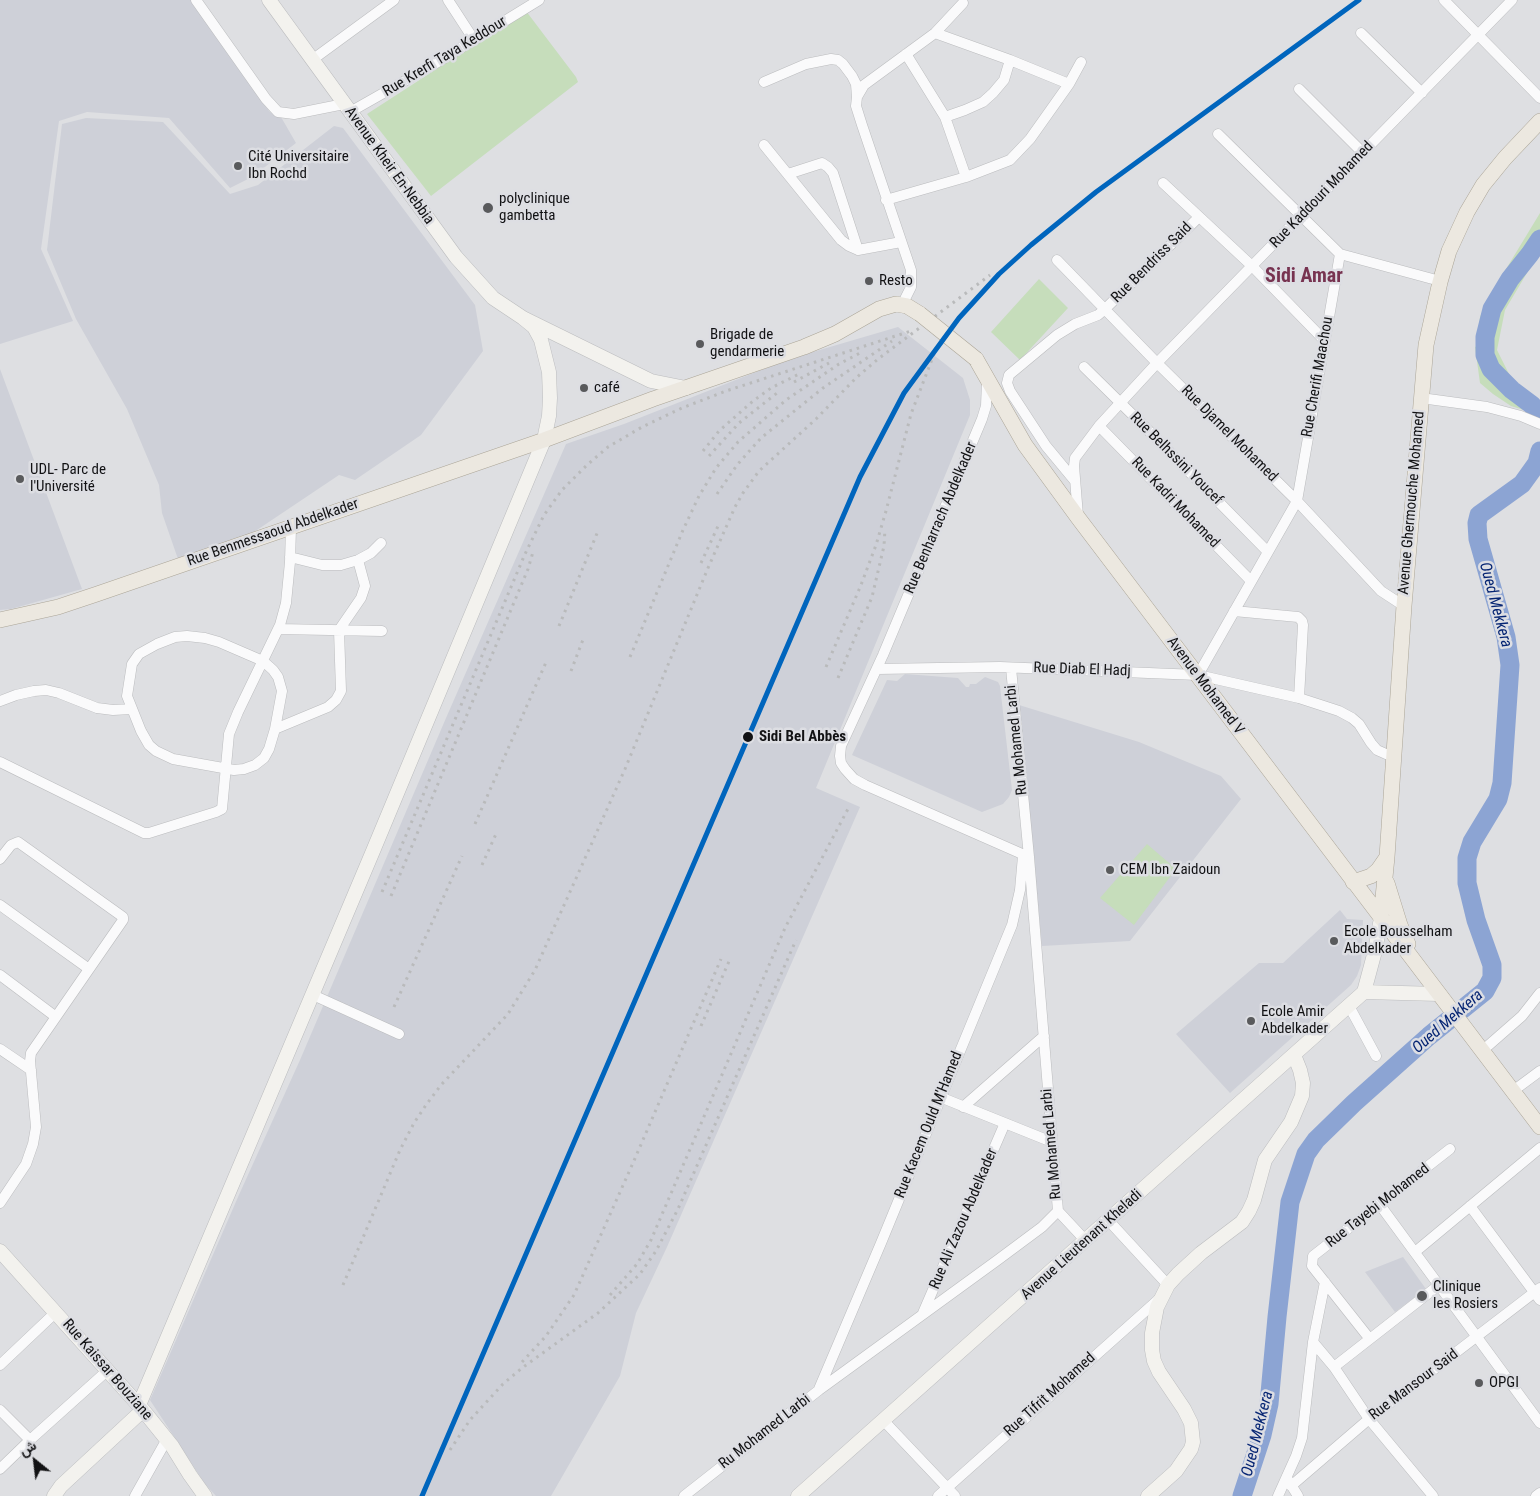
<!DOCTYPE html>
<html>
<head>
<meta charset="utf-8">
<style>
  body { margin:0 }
  #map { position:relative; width:1540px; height:1496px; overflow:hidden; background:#dedfe2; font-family:"Roboto Condensed",Vazirmatn,sans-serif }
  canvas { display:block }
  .north { position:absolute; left:10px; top:1436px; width:50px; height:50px; -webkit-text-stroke:4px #dddee3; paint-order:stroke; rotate:331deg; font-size:14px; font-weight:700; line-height:20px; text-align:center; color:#121214 }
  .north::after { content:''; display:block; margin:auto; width:18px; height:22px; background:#121214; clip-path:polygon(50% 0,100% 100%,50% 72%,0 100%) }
</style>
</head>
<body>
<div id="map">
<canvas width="1540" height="1496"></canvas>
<div class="north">ش</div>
</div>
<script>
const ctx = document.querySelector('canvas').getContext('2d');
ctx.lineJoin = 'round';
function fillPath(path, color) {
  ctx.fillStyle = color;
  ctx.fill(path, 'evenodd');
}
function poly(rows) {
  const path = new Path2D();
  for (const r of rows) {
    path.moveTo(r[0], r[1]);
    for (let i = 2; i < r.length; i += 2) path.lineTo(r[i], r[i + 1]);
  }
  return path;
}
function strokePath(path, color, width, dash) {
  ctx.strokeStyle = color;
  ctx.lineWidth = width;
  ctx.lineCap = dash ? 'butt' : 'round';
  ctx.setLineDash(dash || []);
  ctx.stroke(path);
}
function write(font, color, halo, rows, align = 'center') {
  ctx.font = font + ' "Roboto Condensed",sans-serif';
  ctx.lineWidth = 5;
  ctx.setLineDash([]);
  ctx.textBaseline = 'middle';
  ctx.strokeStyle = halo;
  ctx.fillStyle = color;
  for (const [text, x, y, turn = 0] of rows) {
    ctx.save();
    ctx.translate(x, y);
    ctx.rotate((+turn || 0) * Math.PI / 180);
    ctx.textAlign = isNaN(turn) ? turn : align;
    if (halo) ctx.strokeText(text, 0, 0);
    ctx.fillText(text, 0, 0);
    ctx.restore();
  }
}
fillPath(poly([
  [0,0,192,0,269,111,276,117,281,117,296,143,252,177,230,188,169,118,87,112,59,121,41,249,73,321,0,344],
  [86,118,163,122,230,194,258,185,334,126,343,128,475,305,483,351,421,435,355,480,339,475,251,534,178,559,162,513,159,485,127,409,76,319,47,250,62,124],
  [898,327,963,378,970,400,970,415,816,788,860,807,667,1247,636,1313,620,1376,551,1496,216,1496,205,1484,150,1400,238,1197,300,1060,446,718,566,444,624,424,789,359],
  [0,369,82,589,11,609,0,610],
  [905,674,958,678,966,687,969,687,970,684,976,684,985,677,998,682,1000,686,1012,790,1009,797,1003,804,982,812,852,755,887,680,897,681],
  [1019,705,1139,742,1221,776,1241,799,1130,941,1042,946],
  [1340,910,1347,919,1363,920,1361,965,1357,976,1351,985,1230,1093,1176,1034,1259,963,1283,963],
  [1403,1257,1426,1289,1395,1312,1365,1272]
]), '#ced0d8');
fillPath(poly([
  [526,11,576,77,578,82,431,196,367,114],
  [1540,213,1540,237,1534,250,1517,260,1510,279,1500,284,1495,297,1495,308,1503,299,1502,284,1514,281,1520,261,1535,253,1540,244,1540,251,1505,310,1497,350,1511,378,1540,412,1540,415,1511,406,1493,394,1480,383,1475,347,1482,343,1477,341,1480,317,1486,302],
  [1039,279,1068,308,1020,360,991,332],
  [1147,844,1176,869,1134,925,1100,898]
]), '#c6ddbb');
strokePath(poly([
  [1540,239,1530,254,1510,279,1492,309,1485,337,1485,355,1491,369,1512,390,1532,405,1540,417],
  [1242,1496,1262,1435,1269,1404,1277,1317,1290,1202,1306,1154,1316,1140,1354,1103,1429,1036,1485,991,1492,978,1492,965,1476,920,1467,883,1467,858,1472,842,1498,799,1502,783,1510,665,1506,637,1478,539,1477,523,1479,515,1522,484,1537,463,1540,451]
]), '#8ca4d3', 19);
const street = poly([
  [196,0,266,99,278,112,294,114,344,104],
  [448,0,474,40],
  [1444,0,1540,98],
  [935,33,1010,60,1069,84],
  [1361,33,1422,93],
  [906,54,945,117,966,177],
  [312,60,394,0],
  [764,82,806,64,831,59,838,60,843,64,852,76,856,84,857,97],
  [1299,89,1363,153],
  [350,112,438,62,539,0],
  [945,117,965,110,983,102,993,93,1004,80,1010,60],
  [1218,134,1340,254,1440,281],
  [764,145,841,240,849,246,858,250,901,242],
  [788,174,822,163,828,167,833,173,858,250],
  [1163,183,1252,266,1325,341],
  [886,200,966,177,1010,160,1030,139,1069,84,1081,62],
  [1057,260,1157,363,1297,501,1381,591,1404,606],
  [902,305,911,287,911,270,862,125,856,106,857,97,864,85,935,33,963,3],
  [1084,367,1145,427,1268,552],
  [987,381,986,406,982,419,883,655,841,746,840,756,841,763,845,769,854,779,865,785,1029,857],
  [1421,398,1487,407,1521,416,1540,424],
  [1099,426,1251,581],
  [1075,481,1046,446,1010,391,1007,383,1009,375,1057,335,1075,324,1098,315,1105,309,1199,217],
  [1078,516,1074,466,1075,458,1099,426,1157,363,1512,0],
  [290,557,322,565,341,565,358,560,371,553,381,543],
  [1234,611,1298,617,1302,621,1303,625,1299,698],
  [278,629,382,631],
  [187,636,205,638,219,642,263,661,273,670,278,677,282,691,275,729,269,749,264,758,255,765,244,769,234,770,173,759,156,751,149,745,141,731,127,696,132,664,139,654,157,644,175,637,187,636],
  [877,669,1000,667,1198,675,1299,698,1339,711,1352,718,1359,724,1371,743,1377,750,1395,758],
  [1198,675,1297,501,1340,254],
  [0,701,16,695,34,691,46,690,59,693,97,708,113,710,131,709],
  [275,729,328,707,336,700,341,691,339,630,361,598,365,586,358,560],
  [0,762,144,833,149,833,216,812,222,809,229,734,238,712,280,625,286,603,290,562,291,527],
  [0,859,11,845,18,842,123,917,123,920,31,1053,30,1061,36,1127,33,1144,26,1164,0,1203],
  [0,905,89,969],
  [0,975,56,1017],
  [313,995,399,1034],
  [1349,1006,1376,1056],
  [0,1049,31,1070],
  [1482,1051,1522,1016,1540,993],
  [1513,1091,1540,1071],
  [940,1097,1052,1142],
  [963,1107,1044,1036],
  [1380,1205,1540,1423],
  [1470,1206,1540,1300],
  [1058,1211,1086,1241],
  [1109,1221,1168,1285],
  [1415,1252,1540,1148],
  [923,1313,1005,1123],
  [1369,1338,1312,1266,1313,1256,1450,1149],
  [1313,1342,1334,1367,1369,1419,1433,1496],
  [0,1365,56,1312],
  [1334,1367,1439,1285],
  [819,1389,881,1243,1012,925,1020,890,1023,856],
  [0,1410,30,1440],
  [883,1420,955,1496],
  [0,1469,30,1440,108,1370],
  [1288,1480,1298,1496],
  [1291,1486,1369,1419,1540,1288],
  [135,1496,167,1439],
  [684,1496,819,1390,999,1259,1042,1227,1058,1211,1029,857,1011,668],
  [938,1496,1159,1299],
  [1278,1496,1296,1456,1302,1438,1313,1342,1325,1282],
  [1536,1496,1540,1493]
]);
const secondary = poly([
  [269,0,456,257,493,298,523,318,651,381,686,388],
  [1364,992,1375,951,1381,918],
  [1364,992,1439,994],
  [0,1251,143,1410,172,1446,190,1475,205,1496],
  [139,1405,373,851,544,440,549,416,550,398,549,372,541,340,534,327,523,318],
  [54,1496,61,1486,143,1410],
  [798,1496,1364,992],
  [1148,1496,1176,1471,1191,1449,1193,1442,1191,1423,1184,1409,1159,1372,1154,1361,1152,1350,1152,1333,1157,1307,1168,1285,1178,1274,1201,1253,1242,1222,1249,1211,1254,1200,1265,1160,1291,1122,1302,1096,1303,1083,1300,1070,1294,1055]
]);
const primary = poly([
  [976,359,1025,445,1079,519,1540,1127],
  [0,620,58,607,97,594,544,440,653,399,804,347,835,334,879,309,896,304,907,306,920,314],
  [1353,882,1371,876,1378,870,1387,857],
  [1387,883,1400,925,1408,944],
  [1381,918,1387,857,1404,606,1426,345,1440,282,1449,251,1467,212,1483,185,1505,158,1540,121]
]);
strokePath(street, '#bbbcbe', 11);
strokePath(secondary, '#bbbcbe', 15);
strokePath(primary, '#aba597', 16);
strokePath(street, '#fafafb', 10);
strokePath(secondary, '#f3f2ee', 14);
strokePath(primary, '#ece8e0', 15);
strokePath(poly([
  [794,382,829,363],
  [703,451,719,431,753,401,771,388,799,374],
  [709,456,739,423,777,393],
  [717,494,737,465,761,438,823,388,892,341],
  [701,563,719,524],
  [559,626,598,531],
  [630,657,683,530,699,496,716,468,738,442,786,400,839,364,862,352],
  [826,667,861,585,876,545,886,511,911,414,936,349],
  [571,671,584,637],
  [838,678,872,597,884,546,885,529],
  [475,824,547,660],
  [482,865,496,834],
  [382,892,525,554,544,515,562,490,587,465,608,447,642,427,682,408,726,391,911,331],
  [391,896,528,569,533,552],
  [394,1007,462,856],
  [701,1026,730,959],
  [343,1285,400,1150,414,1123,426,1105,441,1085,508,1014,535,970,625,769,708,568,735,507,743,493,759,471,816,419,856,378,878,359,990,275],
  [610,1295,637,1264,651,1240,785,928,849,807],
  [522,1362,546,1336,574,1295,633,1163,721,959],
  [450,1450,470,1420,503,1384,522,1368,598,1313,640,1274,656,1251,678,1209,796,940]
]), '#b9babb', 3, [2.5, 5]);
const primaryBridge = poly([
  [920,314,976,359]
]);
strokePath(primaryBridge, '#aba597', 16, []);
strokePath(primaryBridge, '#ece8e0', 15);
strokePath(poly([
  [422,1496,860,477,904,393,959,318,999,274,1031,245,1096,192,1359,0]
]), '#0065bd', 5);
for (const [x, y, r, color] of [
  [238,166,5,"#595a5c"],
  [488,208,6,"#595a5c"],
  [869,281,5,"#595a5c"],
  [700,344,5,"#595a5c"],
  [584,388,5,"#595a5c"],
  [20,479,5,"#595a5c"],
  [748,737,6,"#121214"],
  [1110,870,5,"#595a5c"],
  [1334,941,5,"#595a5c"],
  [1251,1021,5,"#595a5c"],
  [1422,1296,6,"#595a5c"],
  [1479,1383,5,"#595a5c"]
]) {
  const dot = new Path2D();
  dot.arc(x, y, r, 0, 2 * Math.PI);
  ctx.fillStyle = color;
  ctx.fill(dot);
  strokePath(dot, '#dddee3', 2);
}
write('15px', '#121214', '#dddee3', [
  ["Rue Krerfi Taya Keddour",445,57,-31],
  ["Avenue Kheir En-Nebbia",389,166,54],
  ["Rue Kaddouri Mohamed",1322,195,-46],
  ["Rue Bendriss Said",1152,263,-45],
  ["Rue Cherifi Maachou",1318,377,-80],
  ["Rue Djamel Mohamed",1229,434,45],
  ["Rue Belhssini Youcef",1176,459,45],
  ["Rue Kadri Mohamed",1175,503,46],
  ["Avenue Ghermouche Mohamed",1412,503,-85],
  ["Rue Benharrach Abdelkader",941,518,-67],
  ["Rue Benmessaoud Abdelkader",273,533,-19],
  ["Rue Diab El Hadj",1082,670,2],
  ["Avenue Mohamed V",1205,686,53],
  ["Ru Mohamed Larbi",1017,740,-96],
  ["Rue Kacem Ould M'Hamed",929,1125,-68],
  ["Ru Mohamed Larbi",1052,1144,-95],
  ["Rue Tayebi Mohamed",1378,1206,-38],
  ["Rue Ali Zazou Abdelkader",964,1219,-67],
  ["Avenue Lieutenant Kheladi",1082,1245,-42],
  ["Rue Kaissar Bouziane",107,1370,49],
  ["Rue Mansour Said",1414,1385,-37],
  ["Rue Tifrit Mohamed",1050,1395,-42],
  ["Ru Mohamed Larbi",765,1432,-38]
]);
write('15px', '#121214', '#dddee3', [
  ["Cité Universitaire",248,157],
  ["Ibn Rochd",248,174],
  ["polyclinique",499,199],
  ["gambetta",499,216],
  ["Resto",879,281],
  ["Brigade de",710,335],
  ["gendarmerie",710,352],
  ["café",594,388],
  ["UDL- Parc de",30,470],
  ["l'Université",30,487],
  ["CEM Ibn Zaidoun",1120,870],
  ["Ecole Bousselham",1344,932],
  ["Abdelkader",1344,949],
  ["Ecole Amir",1261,1012],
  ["Abdelkader",1261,1029],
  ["Clinique",1433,1287],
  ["les Rosiers",1433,1304],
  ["OPGI",1489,1383]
], 'left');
write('bold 15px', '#121214', '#dddee3', [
  ["Sidi Bel Abbès",759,737]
], 'left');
write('italic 16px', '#062573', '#dddee3', [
  ["Oued Mekkera",1495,605,75],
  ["Oued Mekkera",1448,1022,-41],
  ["Oued Mekkera",1258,1434,-76]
]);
write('bold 20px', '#773350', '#dddee3', [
  ["Sidi Amar",1304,277]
]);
</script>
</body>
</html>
